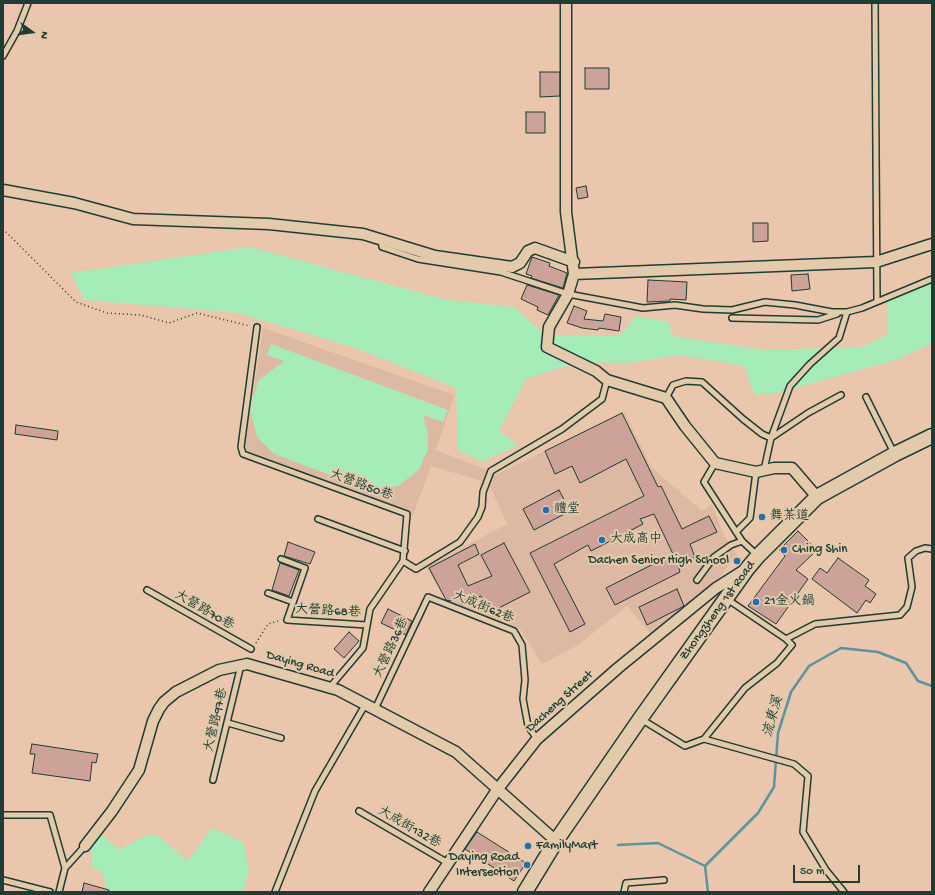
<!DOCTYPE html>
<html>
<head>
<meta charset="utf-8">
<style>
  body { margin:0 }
  #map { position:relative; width:935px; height:895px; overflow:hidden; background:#e9c6ac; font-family:"Gochi Hand",sans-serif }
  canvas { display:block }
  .frame { position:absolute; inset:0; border:4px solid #1f3d34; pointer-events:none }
  .north { position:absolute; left:12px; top:12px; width:40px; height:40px; -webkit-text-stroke:3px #e2caaa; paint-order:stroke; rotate:104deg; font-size:11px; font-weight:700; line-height:16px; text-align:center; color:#1f3d34 }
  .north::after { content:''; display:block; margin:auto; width:14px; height:18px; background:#1f3d34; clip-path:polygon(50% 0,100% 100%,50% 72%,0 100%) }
  .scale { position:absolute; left:793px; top:865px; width:67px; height:18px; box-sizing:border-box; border:2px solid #1f3d34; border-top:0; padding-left:5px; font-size:12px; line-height:14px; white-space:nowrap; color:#1f3d34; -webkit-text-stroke:3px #e2caaa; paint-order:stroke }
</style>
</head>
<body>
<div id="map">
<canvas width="935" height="895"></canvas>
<div class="frame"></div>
<div class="north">N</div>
<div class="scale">50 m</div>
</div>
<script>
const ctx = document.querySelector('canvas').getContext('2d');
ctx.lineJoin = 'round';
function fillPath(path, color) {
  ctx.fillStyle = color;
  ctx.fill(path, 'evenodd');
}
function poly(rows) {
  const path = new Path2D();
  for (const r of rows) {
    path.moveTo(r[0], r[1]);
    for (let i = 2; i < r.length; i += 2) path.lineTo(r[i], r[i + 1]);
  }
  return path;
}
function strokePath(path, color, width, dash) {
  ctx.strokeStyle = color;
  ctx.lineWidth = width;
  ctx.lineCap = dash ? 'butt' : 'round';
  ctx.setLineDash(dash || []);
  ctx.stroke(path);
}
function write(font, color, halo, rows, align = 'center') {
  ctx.font = font + ' "Gochi Hand","LXGW WenKai TC",sans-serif';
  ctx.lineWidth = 4;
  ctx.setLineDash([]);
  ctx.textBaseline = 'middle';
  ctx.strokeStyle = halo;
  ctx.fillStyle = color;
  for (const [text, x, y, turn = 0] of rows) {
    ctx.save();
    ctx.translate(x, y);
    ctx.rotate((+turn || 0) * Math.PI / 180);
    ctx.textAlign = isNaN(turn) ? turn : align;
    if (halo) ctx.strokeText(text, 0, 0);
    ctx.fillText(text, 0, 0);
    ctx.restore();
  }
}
fillPath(poly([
  [263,328,454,395,436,450,490,471,486,482,431,466,413,515,245,450],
  [625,413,651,467,702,511,712,504,724,535,737,555,721,576,652,636,627,606,578,645,542,664,520,629,448,603,426,567,507,524,488,482,491,472,495,475]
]), '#ddb9a4');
fillPath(poly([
  [250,247,447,300,514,307,545,335,620,336,636,316,669,322,672,336,763,350,861,347,888,335,888,299,932,284,932,343,896,360,777,393,755,395,744,366,680,355,628,363,579,362,526,379,499,431,518,445,482,462,458,450,456,388,358,349,239,313,84,300,71,273],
  [271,344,448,410,443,422,423,415,428,434,428,449,419,470,398,486,373,491,274,454,257,437,250,410,258,381,284,361,267,355],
  [212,828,243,842,249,870,243,892,106,892,106,885,101,871,92,868,92,853,88,848,100,834,120,850,145,836,158,836,188,861]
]), '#a6ecb9');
strokePath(poly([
  [618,845,658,843,705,866],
  [708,892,705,866,758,813,774,787,778,733,791,692,809,666,841,648,878,652,906,663,918,681,932,686]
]), '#5b949e', 2.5);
const building = poly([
  [585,68,609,68,609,89,585,89,585,68],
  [540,72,560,72,560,96,540,97,540,72],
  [526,112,545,112,545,133,526,133,526,112],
  [586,186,588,197,578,199,576,188,586,186],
  [753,223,768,223,768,241,753,242,753,223],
  [532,257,550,263,549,266,567,273,563,288,531,278,532,276,526,274,532,257],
  [808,274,810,289,792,291,791,275,808,274],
  [648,280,687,282,686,300,670,299,670,301,647,302,648,280],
  [527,285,559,295,548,315,537,310,538,307,521,299,527,285],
  [574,306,587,311,584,319,603,321,605,314,621,317,619,331,599,328,598,330,582,328,567,323,574,306],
  [622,413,658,487,661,486,682,529,709,516,717,532,690,544,695,557,678,565,680,572,615,605,606,588,673,554,654,514,640,519,643,524,591,551,588,545,554,564,585,624,570,632,530,553,644,496,626,459,580,483,572,466,555,474,545,451,622,413],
  [16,425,58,431,57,440,15,434,16,425],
  [559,490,570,511,534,530,523,509,559,490],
  [798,531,817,550,796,570,808,579,776,624,748,606,785,556,779,550,798,531],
  [288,542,315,552,310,564,284,556,288,542],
  [504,543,530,592,489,613,481,596,462,605,458,597,450,601,446,600,429,568,475,544,479,554,458,565,468,586,492,576,481,555,504,543],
  [838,558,869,580,865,586,876,594,870,603,866,600,857,613,812,579,820,568,827,573,838,558],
  [280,563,299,570,289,596,272,590,280,563],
  [677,589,684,606,647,625,639,607,677,589],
  [388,609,412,621,406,635,381,623,388,609],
  [349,632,359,641,344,658,334,649,349,632],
  [32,744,98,754,96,763,92,762,90,781,32,773,35,754,30,754,32,744],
  [477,832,526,863,514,881,465,849,477,832],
  [84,883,109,890,109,892,82,892,84,883]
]);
fillPath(building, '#cda399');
strokePath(building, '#1f3d34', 1);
const lane = poly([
  [875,3,877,301],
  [3,56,17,31,28,3],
  [381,239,382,247,418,259,501,272,568,294,643,308,675,305,703,309,732,310,765,302,795,305,832,312,847,312,862,308,932,279],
  [732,318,818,320,837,314],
  [257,327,241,447,243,454,407,514,403,561,370,609,363,648,330,687],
  [866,397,894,453],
  [666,398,673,385,686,381,702,382,743,419,762,434,771,438,808,413,841,395],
  [715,463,704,482,742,541,757,555],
  [764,470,771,438,790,386,810,364,839,338,847,312],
  [318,519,405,551],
  [736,532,750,518,756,472],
  [281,559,305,568,287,620,367,625],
  [403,561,416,569,460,542,478,517,482,507,483,492,491,471,562,429,602,399,607,380],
  [697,580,714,557,731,545,742,541],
  [147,590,251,649],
  [268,593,293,602],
  [786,639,815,624,900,615,907,607,912,587,908,558,916,551,925,548,932,549],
  [375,709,428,597,514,631,522,645,525,680,523,699,528,726,537,739],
  [641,719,685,746,704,739,794,764,808,776,803,832,826,870,844,892],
  [228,723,281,738],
  [704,739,745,688,777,663,792,645,786,639,727,599],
  [213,780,241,665],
  [359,811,448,863],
  [3,815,50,815,65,868],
  [3,880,50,892],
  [59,892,65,868,85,846],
  [275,892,315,791,365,705],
  [624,892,626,883,664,880]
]);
const street = poly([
  [566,3,566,212,574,274,568,294,549,327,547,347,596,371,607,380,666,398,685,426,715,463,756,472,774,468,792,468,817,497],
  [3,190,74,203,133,219,269,224,363,234,435,256,512,267,520,263,528,251,535,248,574,262],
  [574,274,876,262,932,244],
  [85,846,112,811,139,770,153,721,159,709,164,702,176,692,219,670,247,664,338,690,456,752,556,841],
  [429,892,497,790,537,739,618,668,716,588,743,571]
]);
const secondary = poly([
  [525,892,556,841,640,719,747,569,758,556,817,497,895,454,932,436]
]);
strokePath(lane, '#1f3d34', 8);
strokePath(street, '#1f3d34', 13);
strokePath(secondary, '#1f3d34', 17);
strokePath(poly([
  [3,229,76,302,107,313,141,315,169,323,197,313,250,326],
  [256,643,268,624,281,620]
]), '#1f3d34', 1.5, [1, 3]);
strokePath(lane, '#e2caaa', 5);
strokePath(street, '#e2caaa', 10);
strokePath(secondary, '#e2caaa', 14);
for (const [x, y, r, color] of [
  [546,510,4,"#1f6fb2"],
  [762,517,4,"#1f6fb2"],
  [602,540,4,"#1f6fb2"],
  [784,550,4,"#1f6fb2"],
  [737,561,4,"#1f6fb2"],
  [756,602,4,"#1f6fb2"],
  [528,846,4,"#1f6fb2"],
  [527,865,4,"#1f6fb2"]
]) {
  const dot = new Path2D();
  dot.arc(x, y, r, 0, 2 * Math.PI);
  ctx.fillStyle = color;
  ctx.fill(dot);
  strokePath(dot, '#e2caaa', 1.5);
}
write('13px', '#1f3d34', '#e2caaa', [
  ["大營路50巷",361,486,20],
  ["大成街62巷",483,608,22],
  ["大營路70巷",204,611,30],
  ["Zhongzheng 1st Road",718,611,-54],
  ["大營路68巷",328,612,3],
  ["大營路36巷",392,648,-65],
  ["Daying Road",300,665,16],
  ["Dacheng Street",560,702,-42],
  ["大營路97巷",217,720,-77],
  ["大成街132巷",409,828,30]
]);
write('13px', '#1f3d34', '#e2caaa', [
  ["禮堂",554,510],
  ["舞茶道",770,517],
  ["大成高中",610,540],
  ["Ching Shin",792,550],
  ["Dachen Senior High School",729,561,"right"],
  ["21金火鍋",764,602],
  ["FamilyMart",536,846],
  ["Daying Road",519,858,"right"],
  ["Intersection",519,873,"right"]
], 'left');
write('italic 14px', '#24443d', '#e2caaa', [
  ["流東溪",774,717,-75]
]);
</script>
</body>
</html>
